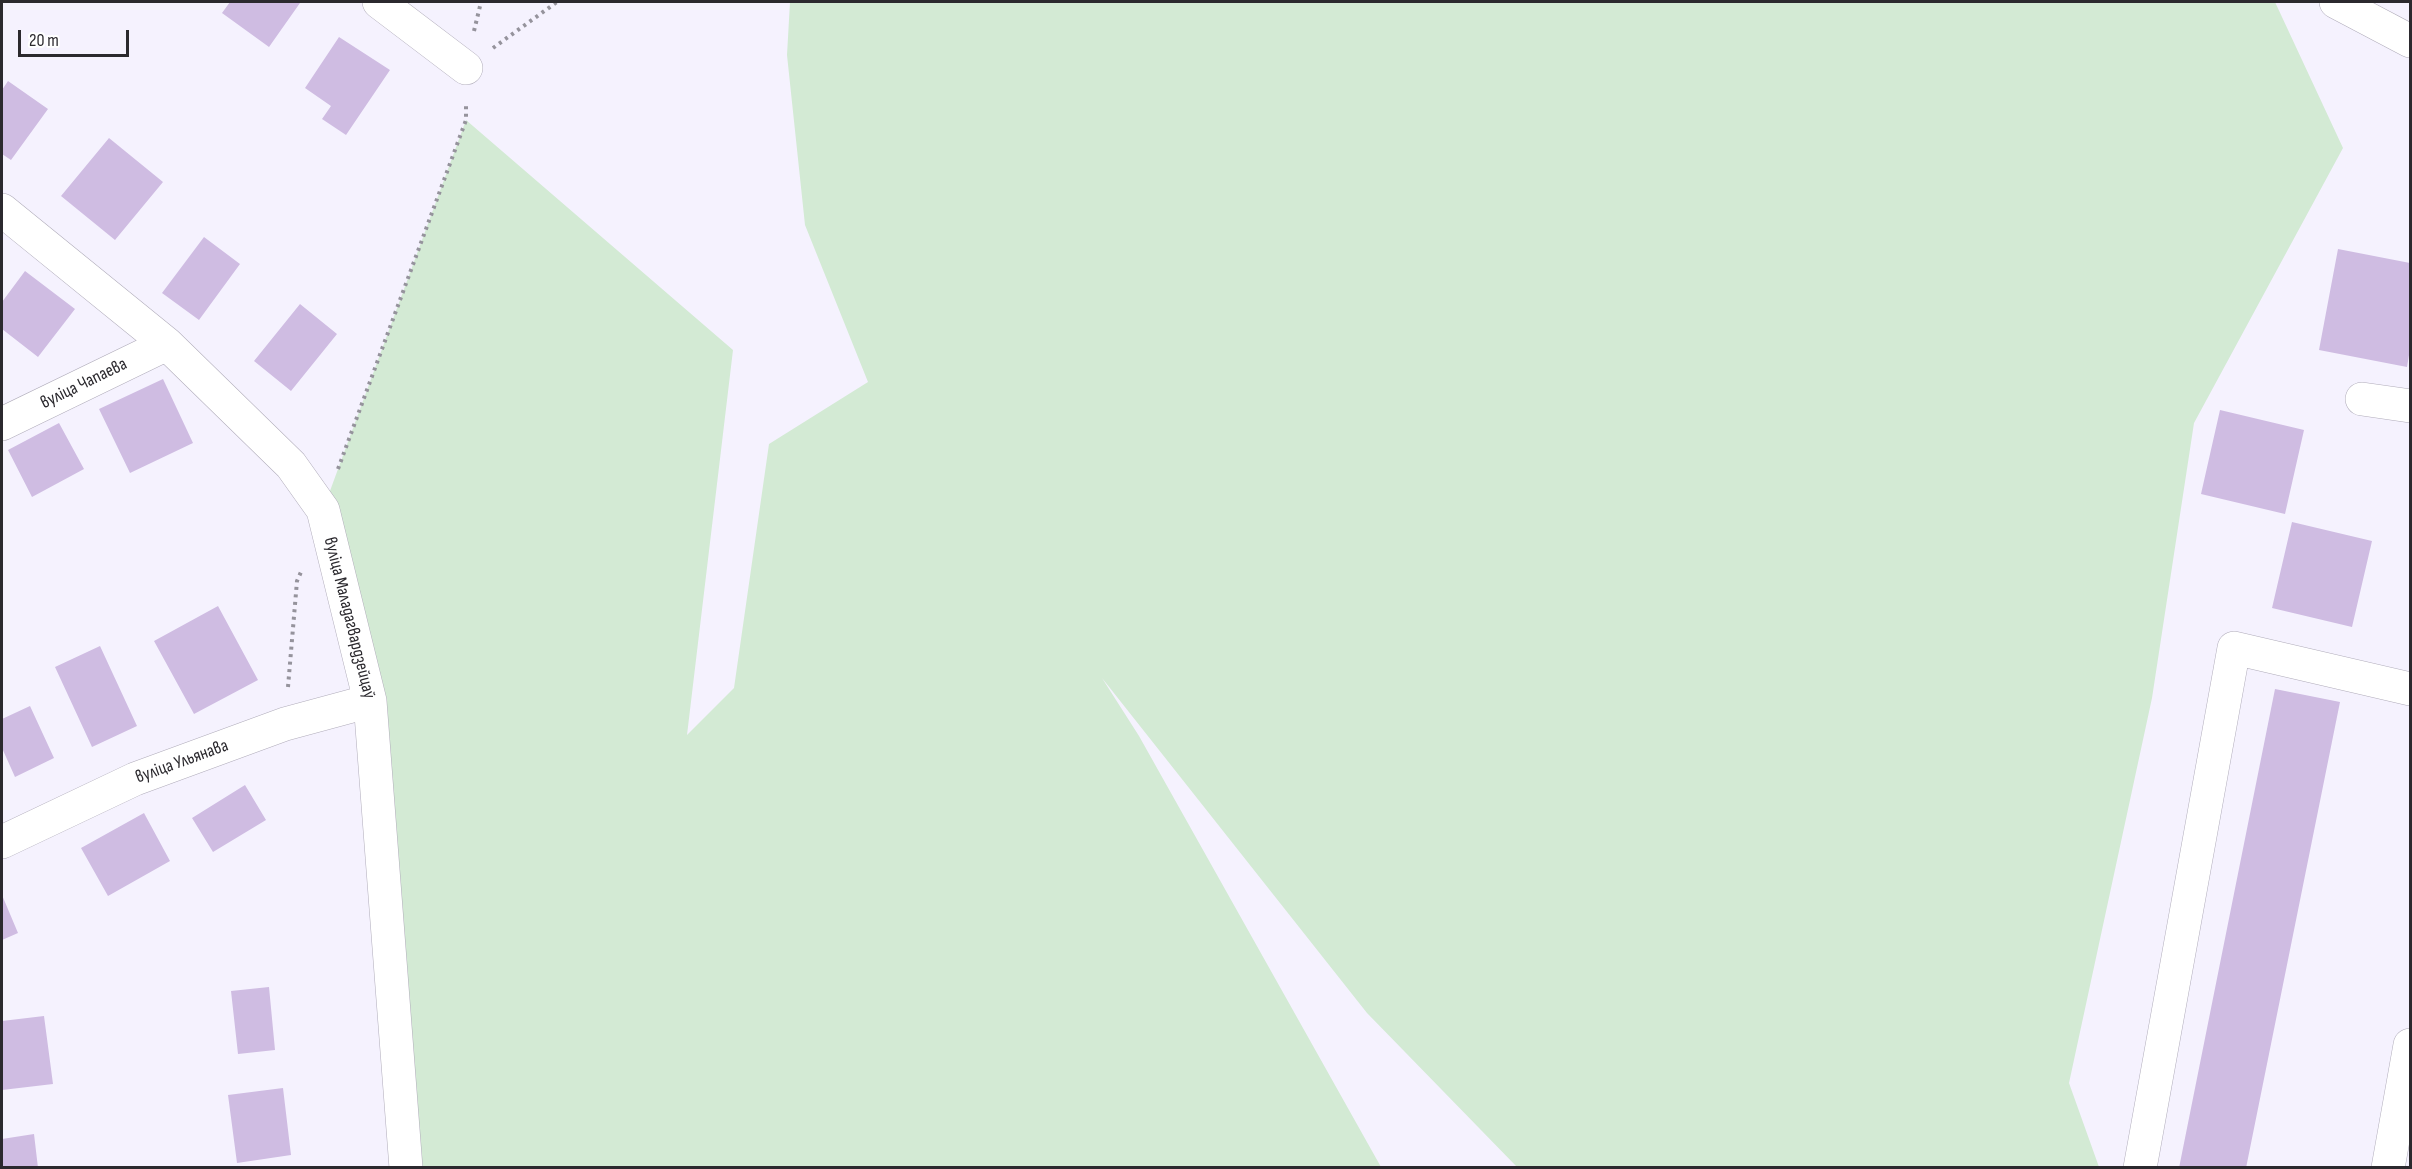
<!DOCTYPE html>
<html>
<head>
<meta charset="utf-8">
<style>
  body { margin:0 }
  #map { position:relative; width:2412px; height:1169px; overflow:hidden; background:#f5f2fe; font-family:"Sofia Sans Condensed",sans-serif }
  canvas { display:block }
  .frame { position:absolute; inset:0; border:3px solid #2b292e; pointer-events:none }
  .scale { position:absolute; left:18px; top:30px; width:111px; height:27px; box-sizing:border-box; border:3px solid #2b292e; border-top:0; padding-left:8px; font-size:18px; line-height:21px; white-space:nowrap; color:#2b292e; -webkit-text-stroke:4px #fff; paint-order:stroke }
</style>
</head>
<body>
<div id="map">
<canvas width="2412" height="1169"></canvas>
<div class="frame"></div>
<div class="scale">20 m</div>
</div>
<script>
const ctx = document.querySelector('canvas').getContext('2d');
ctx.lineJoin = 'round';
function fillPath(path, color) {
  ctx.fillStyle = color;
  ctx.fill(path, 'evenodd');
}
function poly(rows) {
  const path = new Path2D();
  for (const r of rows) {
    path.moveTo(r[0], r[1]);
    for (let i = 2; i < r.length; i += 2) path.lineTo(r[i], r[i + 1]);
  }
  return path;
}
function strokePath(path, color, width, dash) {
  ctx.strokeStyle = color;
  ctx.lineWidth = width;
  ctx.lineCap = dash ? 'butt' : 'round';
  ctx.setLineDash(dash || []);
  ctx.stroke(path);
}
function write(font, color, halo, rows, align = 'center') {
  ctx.font = font + ' "Sofia Sans Condensed",sans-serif';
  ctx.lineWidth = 5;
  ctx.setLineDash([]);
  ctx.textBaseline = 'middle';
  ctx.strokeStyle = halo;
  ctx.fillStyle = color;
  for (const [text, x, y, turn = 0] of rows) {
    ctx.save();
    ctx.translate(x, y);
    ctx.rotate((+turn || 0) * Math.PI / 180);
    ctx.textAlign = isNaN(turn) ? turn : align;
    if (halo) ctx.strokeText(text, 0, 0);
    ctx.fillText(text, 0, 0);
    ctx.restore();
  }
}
fillPath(poly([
  [790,2,2275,2,2343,148,2194,423,2152,698,2069,1083,2099,1167,1517,1167,1367,1013,1102,678,1139,736,1381,1167,414,1167,370,701,323,510,466,120,733,350,687,735,734,688,769,444,868,382,805,225,787,55]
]), '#d3ead4');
fillPath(poly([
  [230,2,298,2,300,3,269,47,222,13],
  [339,37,390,70,346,135,322,119,331,106,305,88],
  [8,81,48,109,11,160,2,154,2,90],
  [109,138,163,182,115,240,61,196],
  [204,237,240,264,199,320,162,293],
  [2338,249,2410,263,2410,349,2407,367,2319,350],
  [25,271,75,309,38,357,2,329,2,302],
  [300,304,337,334,291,391,254,361],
  [163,379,193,443,130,473,99,409],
  [2220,410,2304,430,2285,514,2201,494],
  [59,423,84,469,32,497,8,450],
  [2292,522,2372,541,2352,627,2272,608],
  [218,606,258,680,194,714,154,641],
  [100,646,137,726,92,747,55,667],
  [2275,689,2340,702,2246,1168,2179,1168],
  [30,706,54,758,15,777,2,748,2,719],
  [245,785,266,820,213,852,192,818],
  [144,813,170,861,108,896,81,848],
  [2,895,18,933,2,940],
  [269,987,275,1050,238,1054,231,991],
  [44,1016,53,1084,2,1090,2,1021],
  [283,1088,291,1155,237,1163,228,1095],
  [34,1134,38,1168,2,1168,2,1139]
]), '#cfbce2');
const minor = poly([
  [379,2,466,68],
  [2336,2,2410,41],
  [2,210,167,344,291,465,323,510,370,701,406,1168],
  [2362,399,2410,406],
  [2,424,167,344],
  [2,842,135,779,285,724,370,701],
  [2140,1168,2234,648,2410,689],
  [2388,1168,2410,1045]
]);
strokePath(minor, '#b0acba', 34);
strokePath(poly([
  [474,31,481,2],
  [493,48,557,2],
  [338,469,466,120,466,104],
  [288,687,297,581,301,572]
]), '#95939c', 4, [3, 4.5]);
strokePath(minor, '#fff', 33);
write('18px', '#2b292e', '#fff', [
  ["вуліца Чапаева",84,384,-26],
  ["вуліца Маладагвардзейцаў",349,618,76],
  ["вуліца Ульянава",182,762,-20]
]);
</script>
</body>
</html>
